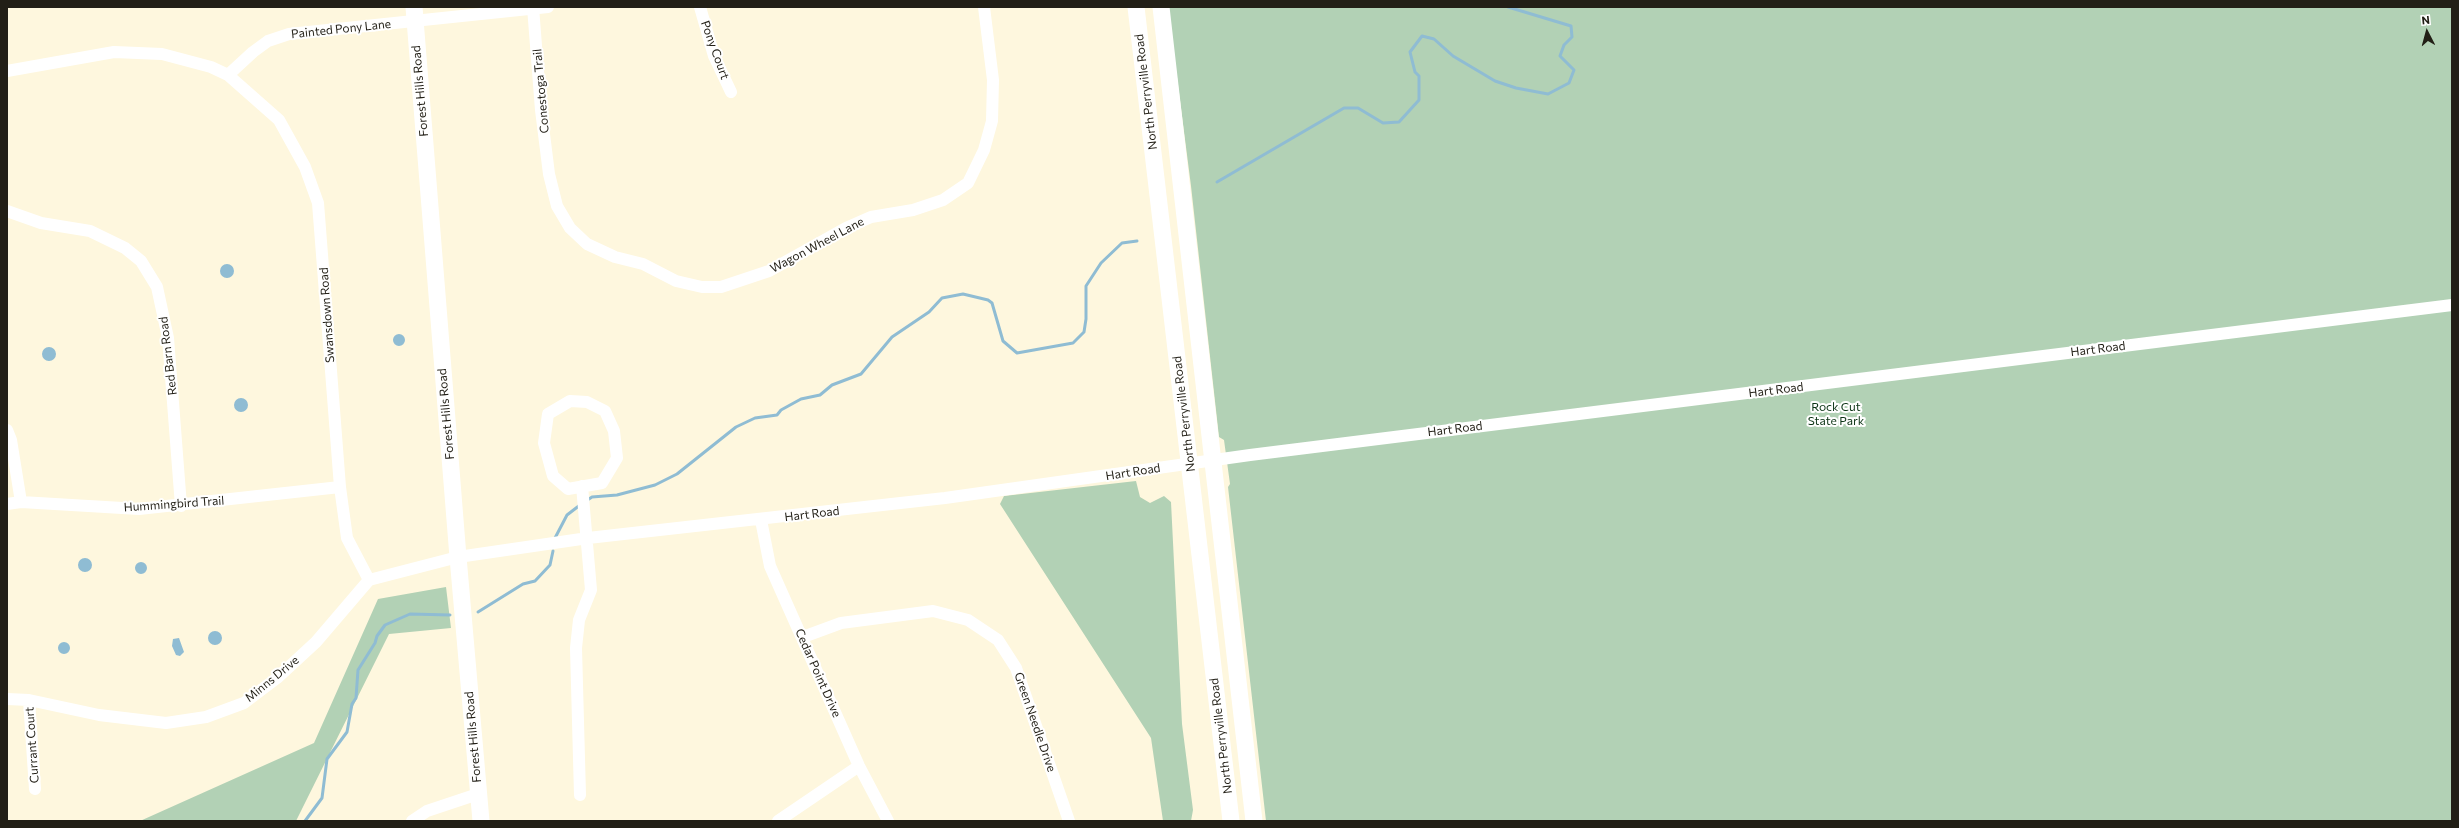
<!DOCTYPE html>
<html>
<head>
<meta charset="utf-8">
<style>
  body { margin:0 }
  #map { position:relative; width:2459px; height:828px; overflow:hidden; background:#fef7de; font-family:Commissioner,sans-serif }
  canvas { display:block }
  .frame { position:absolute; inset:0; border:8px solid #221f16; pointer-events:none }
  .north { position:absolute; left:2407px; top:12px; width:40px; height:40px; -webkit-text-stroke:3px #fff; paint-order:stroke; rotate:354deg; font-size:11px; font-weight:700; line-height:16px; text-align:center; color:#221f16 }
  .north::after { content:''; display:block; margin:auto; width:14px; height:18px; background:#221f16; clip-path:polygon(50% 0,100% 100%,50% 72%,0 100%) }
</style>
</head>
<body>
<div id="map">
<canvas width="2459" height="828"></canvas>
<div class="frame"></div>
<div class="north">N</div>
</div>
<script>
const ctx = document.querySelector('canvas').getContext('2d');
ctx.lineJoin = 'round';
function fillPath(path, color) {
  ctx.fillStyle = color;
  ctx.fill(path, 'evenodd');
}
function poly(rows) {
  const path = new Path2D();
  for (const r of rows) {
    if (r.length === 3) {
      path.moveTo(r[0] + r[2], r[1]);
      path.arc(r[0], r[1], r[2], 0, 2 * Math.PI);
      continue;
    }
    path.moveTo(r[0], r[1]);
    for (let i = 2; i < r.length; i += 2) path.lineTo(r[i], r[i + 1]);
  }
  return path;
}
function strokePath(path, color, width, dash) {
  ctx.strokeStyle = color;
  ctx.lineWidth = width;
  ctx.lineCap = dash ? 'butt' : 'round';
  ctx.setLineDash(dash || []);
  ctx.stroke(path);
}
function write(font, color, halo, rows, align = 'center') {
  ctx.font = font + ' Commissioner,sans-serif';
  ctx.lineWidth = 4;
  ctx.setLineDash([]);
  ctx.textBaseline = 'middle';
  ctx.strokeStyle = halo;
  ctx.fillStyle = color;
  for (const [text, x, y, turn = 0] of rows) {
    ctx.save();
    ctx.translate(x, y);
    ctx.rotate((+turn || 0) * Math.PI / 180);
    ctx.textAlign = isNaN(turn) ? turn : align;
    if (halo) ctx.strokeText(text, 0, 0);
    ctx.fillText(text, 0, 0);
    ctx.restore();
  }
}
fillPath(poly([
  [1168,7,2452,7,2452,821,1266,821,1228,487,1230,484,1224,440,1219,437,1191,186],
  [1136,481,1140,497,1150,503,1164,496,1171,502,1182,724,1193,810,1191,821,1163,821,1151,738,1000,504,1004,496],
  [446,587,451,628,389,634,296,821,140,821,314,743,378,599]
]), '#b2d1b5');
fillPath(poly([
  [227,271,7],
  [399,340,6],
  [49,354,7],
  [241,405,7],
  [85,565,7],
  [141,568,6],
  [215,638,7],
  [179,638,184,652,180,656,176,655,172,646,173,639],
  [64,648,6]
]), '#8fbcd3');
strokePath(poly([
  [1217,182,1344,108,1358,108,1383,123,1399,122,1419,100,1419,76,1415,72,1410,52,1422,36,1434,39,1453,56,1495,81,1516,88,1548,94,1569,83,1574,70,1560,56,1564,45,1572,37,1571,26,1508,7],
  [586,501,592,497,617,495,655,485,677,474,736,427,755,418,777,415,781,410,801,399,820,395,832,385,861,374,892,337,929,312,942,298,963,294,988,300,992,303,1003,341,1017,353,1073,343,1084,332,1086,319,1086,286,1101,263,1122,243,1137,241],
  [555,538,567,515,580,505],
  [478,612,523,584,535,581,550,565,553,551],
  [305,821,322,798,327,759,347,732,352,704,356,698,358,670,375,643,377,636,385,625,410,614,450,615]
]), '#8fbcd3', 3);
strokePath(poly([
  [533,7,541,110,549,174,557,206,570,228,587,244,615,257,643,264,676,281,702,287,721,287,769,271,846,228,871,217,913,210,943,200,968,183,984,150,992,121,993,80,984,7],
  [700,7,714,56,731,92],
  [7,71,114,52,162,54,211,67,228,75,279,120,305,167,318,203,340,487,347,538,369,580],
  [228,75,253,52,268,41,289,34,548,7],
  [7,211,41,223,90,231,125,248,141,261,157,287,168,338,181,506],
  [570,401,587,402,605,411,614,431,617,458,602,483,568,489,553,476,544,443,548,414,570,401],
  [7,430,11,440,21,502],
  [7,504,21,502,139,509,340,487],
  [761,520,770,566,859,766,888,821],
  [803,637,841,623,933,611,968,620,998,640,1016,668,1069,821],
  [7,699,29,700,99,715,166,723,206,717,244,703,277,678,316,642,369,580,458,557,588,538,945,498,1250,455,2452,305],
  [29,700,35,789],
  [580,795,576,648,579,620,591,590,582,486],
  [412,821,427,811,478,794],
  [778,821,859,766]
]), '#fff', 12);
strokePath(poly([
  [414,7,458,557,481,821],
  [1136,7,1231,821],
  [1161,7,1254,821]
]), '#fff', 17);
write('12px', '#221f16', '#fff', [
  ["Painted Pony Lane",341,29,-6],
  ["Pony Court",715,50,70],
  ["Forest Hills Road",420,91,-95],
  ["Conestoga Trail",541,91,-95],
  ["North Perryville Road",1146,92,-97],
  ["Wagon Wheel Lane",817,245,-28],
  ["Swansdown Road",327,315,-94],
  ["Hart Road",2098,349,-7],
  ["Red Barn Road",168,356,-97],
  ["Hart Road",1776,390,-7],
  ["Forest Hills Road",446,414,-95],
  ["North Perryville Road",1184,414,-97],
  ["Hart Road",1455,429,-7],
  ["Hart Road",1133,472,-9],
  ["Hummingbird Trail",174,504,-4],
  ["Hart Road",812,514,-7],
  ["Cedar Point Drive",818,673,66],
  ["Minns Drive",272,679,-39],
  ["Green Needle Drive",1035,722,71],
  ["North Perryville Road",1221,736,-97],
  ["Forest Hills Road",473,737,-95],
  ["Currant Court",32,745,-94]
]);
write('12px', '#0b3314', '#fff', [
  ["Rock Cut",1836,407],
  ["State Park",1836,421]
]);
</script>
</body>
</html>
